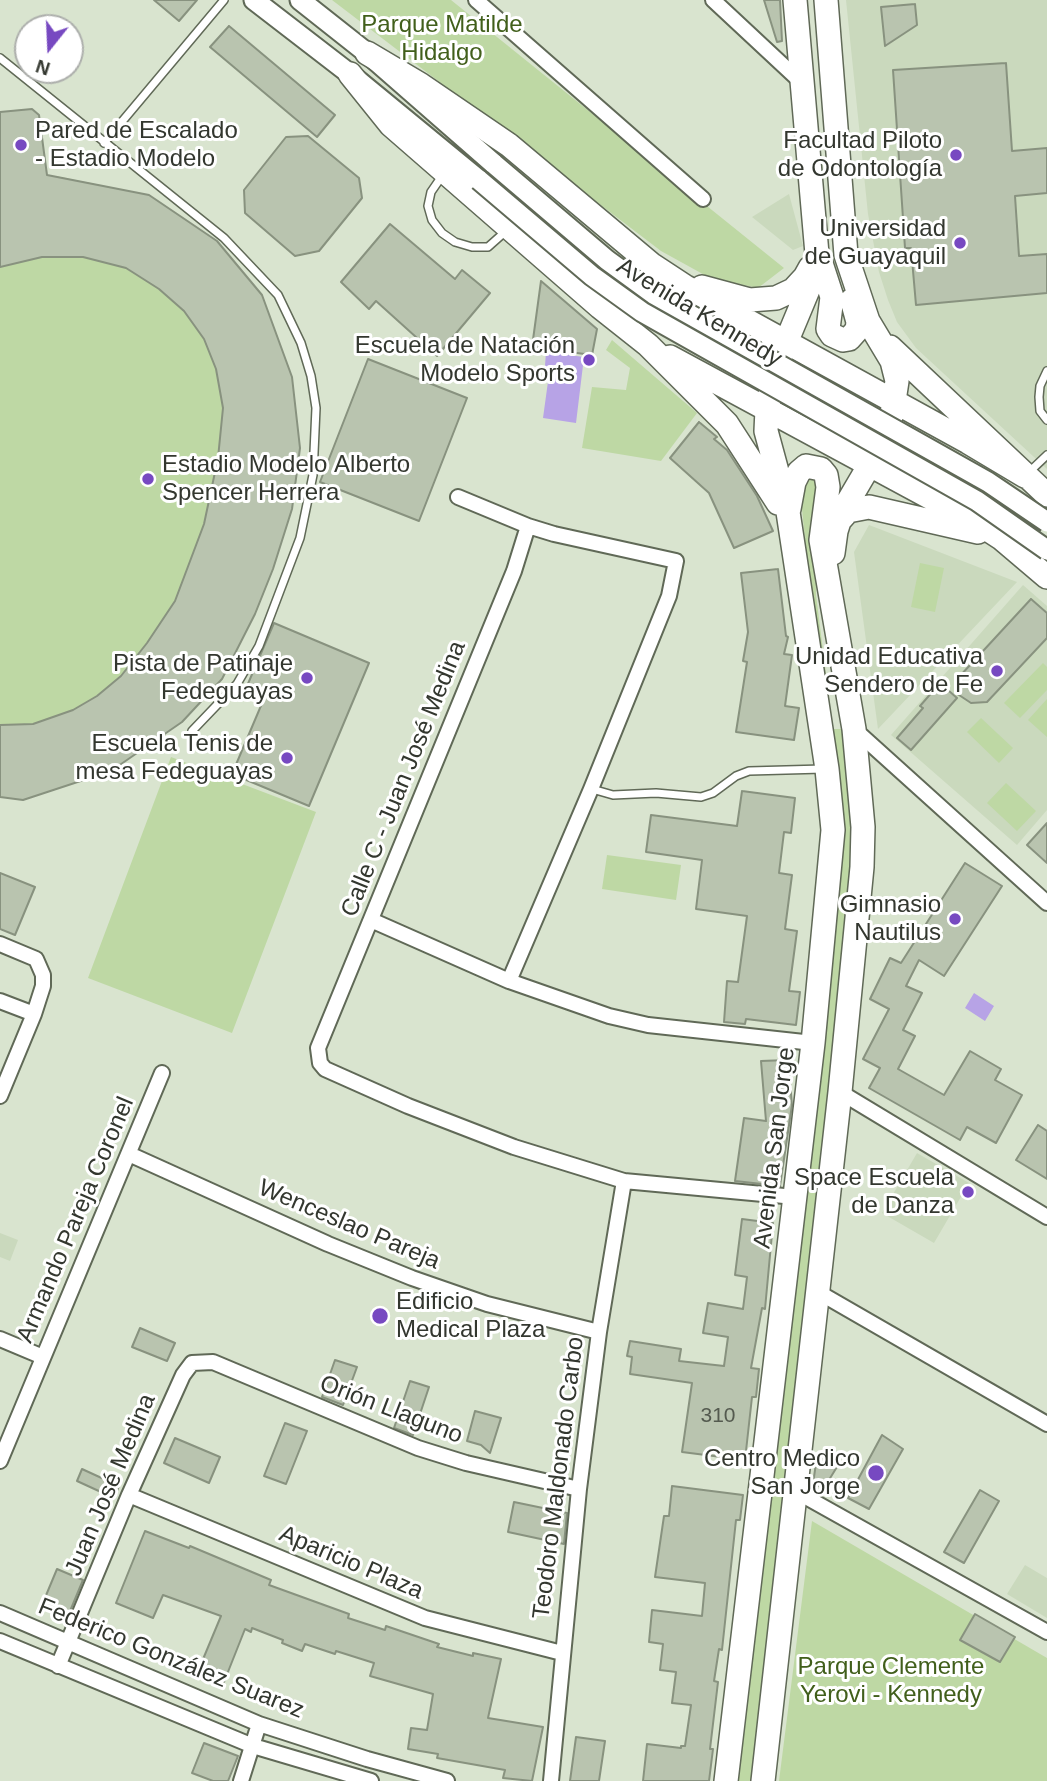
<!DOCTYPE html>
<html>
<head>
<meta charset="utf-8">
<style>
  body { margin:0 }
  #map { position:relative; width:1047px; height:1781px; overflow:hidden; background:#d9e4cf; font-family:Arial,sans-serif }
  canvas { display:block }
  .north { position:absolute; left:14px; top:14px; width:70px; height:70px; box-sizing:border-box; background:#fff; border:2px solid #adafac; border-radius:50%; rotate:198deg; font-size:19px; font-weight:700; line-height:28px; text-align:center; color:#33372f }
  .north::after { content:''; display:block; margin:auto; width:24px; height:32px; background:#7749c1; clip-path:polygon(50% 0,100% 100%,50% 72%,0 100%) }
</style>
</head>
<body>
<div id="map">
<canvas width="1047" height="1781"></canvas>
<div class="north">N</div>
</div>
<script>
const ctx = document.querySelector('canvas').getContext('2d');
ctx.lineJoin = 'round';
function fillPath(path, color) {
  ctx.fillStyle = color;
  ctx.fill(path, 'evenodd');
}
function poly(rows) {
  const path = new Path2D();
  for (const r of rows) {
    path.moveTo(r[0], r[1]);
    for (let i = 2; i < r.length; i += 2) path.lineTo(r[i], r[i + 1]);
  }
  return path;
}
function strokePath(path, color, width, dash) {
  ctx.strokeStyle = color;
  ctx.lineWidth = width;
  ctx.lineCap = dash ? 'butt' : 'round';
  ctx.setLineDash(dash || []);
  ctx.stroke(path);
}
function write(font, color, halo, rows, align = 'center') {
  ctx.font = font + ' Arial,sans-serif';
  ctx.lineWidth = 6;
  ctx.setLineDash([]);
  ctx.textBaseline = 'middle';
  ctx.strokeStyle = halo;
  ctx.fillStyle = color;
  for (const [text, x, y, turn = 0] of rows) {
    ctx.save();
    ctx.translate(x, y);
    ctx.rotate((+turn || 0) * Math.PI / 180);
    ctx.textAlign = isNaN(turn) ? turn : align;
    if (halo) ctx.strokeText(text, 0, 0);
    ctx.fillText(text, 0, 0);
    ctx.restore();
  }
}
fillPath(poly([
  [846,0,1047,0,1047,469,916,348,897,322,888,300,879,272,868,214],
  [789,194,803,246,793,250,752,217],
  [869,525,1017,582,878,729,854,552],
  [1023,585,1047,606,1047,810,1017,845,891,735],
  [917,1153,969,1183,934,1243,882,1213],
  [0,1233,18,1240,10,1261,0,1257],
  [1025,1565,1047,1578,1047,1618,1007,1594]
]), '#cad9bd');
fillPath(poly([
  [332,0,451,0,784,268,758,288,710,278,661,251],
  [56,176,149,195,217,241,262,295,292,377,300,448,292,509,273,569,248,627,222,679,182,722,0,797,0,186],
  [612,340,697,413,661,461,582,448,592,387,626,390,630,368,606,350],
  [818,476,816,595,833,729,854,729,861,793,763,1781,725,1781,795,1197,827,769,800,488,801,478],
  [920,563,944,568,935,612,911,607],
  [1043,663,1047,667,1047,690,1020,718,1004,703],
  [1047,699,1047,737,1028,720],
  [981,718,1013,748,999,763,967,732],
  [171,757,316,812,232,1033,88,978],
  [1006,783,1036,811,1017,831,987,803],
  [607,855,681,865,676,900,602,889],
  [812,1521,1047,1658,1047,1781,779,1781]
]), '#bed8a4');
fillPath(poly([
  [546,352,584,357,576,423,543,418,550,367,545,366],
  [974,993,994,1006,985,1021,965,1008]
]), '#b7a3e6');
const building = poly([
  [154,0,197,0,179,21,154,0],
  [764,0,780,0,782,41,777,42,764,0],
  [915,4,917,25,885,46,881,7,915,4],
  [229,26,335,115,317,137,210,47,229,26],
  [1006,63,1012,151,1047,148,1047,193,1015,196,1019,256,1047,254,1047,293,916,305,911,248,905,248,893,70,1006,63],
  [32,109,39,115,47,175,149,195,217,241,262,295,292,377,300,448,292,509,273,569,255,614,222,679,182,722,111,771,23,800,0,797,0,725,33,724,73,710,97,696,121,676,147,643,175,601,204,524,218,458,223,408,216,369,204,339,184,311,159,289,126,268,83,257,42,257,0,267,0,112,32,109],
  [308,136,359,178,362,198,319,251,295,256,245,213,244,190,286,137,308,136],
  [390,224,455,279,462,270,490,293,437,356,376,301,369,309,341,282,390,224],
  [541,281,597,329,592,355,532,347,541,281],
  [368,359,467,398,419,521,320,482,368,359],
  [699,422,717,437,714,439,727,450,757,496,773,531,734,548,709,493,670,458,699,422],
  [778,569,786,636,788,637,784,654,792,655,785,706,799,708,794,740,736,732,747,662,743,661,748,632,741,573,778,569],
  [1031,599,1047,613,1047,638,987,702,971,703,956,693,959,677,1031,599],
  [274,623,369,663,309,806,232,774,263,701,244,693,274,623],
  [940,683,957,698,911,750,897,738,923,708,920,706,940,683],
  [742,791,795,798,791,833,784,832,779,873,792,875,785,929,797,931,789,991,800,992,796,1025,746,1019,745,1024,724,1022,727,981,738,982,747,916,696,909,702,860,646,852,651,815,737,826,742,791],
  [1047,823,1047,863,1027,845,1047,823],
  [965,863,1002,886,944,976,919,960,906,986,922,993,903,1030,915,1036,898,1069,944,1095,970,1051,1001,1069,995,1080,1022,1095,996,1143,967,1127,960,1140,869,1088,880,1068,863,1059,889,1009,870,999,890,958,901,963,965,863],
  [0,873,35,887,15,935,0,929,0,873],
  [788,1060,792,1105,780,1186,735,1181,744,1118,766,1121,761,1061,788,1060],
  [1038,1125,1047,1131,1047,1179,1016,1160,1038,1125],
  [742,1219,773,1223,765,1309,762,1308,751,1368,759,1369,756,1397,752,1397,745,1460,682,1452,692,1383,630,1374,632,1357,627,1356,630,1341,681,1349,679,1361,724,1366,728,1337,703,1333,708,1303,743,1309,747,1277,735,1275,742,1219],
  [140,1328,175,1343,167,1361,132,1347,140,1328],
  [335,1360,357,1367,343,1405,322,1397,335,1360],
  [410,1381,429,1387,413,1435,394,1428,410,1381],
  [475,1411,501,1418,490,1453,481,1445,467,1441,475,1411],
  [285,1423,307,1431,286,1484,264,1476,285,1423],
  [882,1435,903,1449,869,1509,848,1498,882,1435],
  [175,1438,220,1457,209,1483,164,1463,175,1438],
  [817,1456,840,1462,824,1488,813,1484,817,1456],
  [82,1469,119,1486,114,1498,77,1481,82,1469],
  [672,1486,743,1495,740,1520,736,1520,722,1650,719,1649,714,1681,718,1682,710,1749,713,1749,709,1781,643,1781,647,1744,681,1748,681,1746,685,1746,691,1705,672,1703,676,1672,660,1670,663,1644,649,1642,652,1610,702,1616,705,1583,655,1577,664,1516,669,1516,672,1486],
  [980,1490,999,1501,964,1563,944,1552,980,1490],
  [514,1502,567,1513,564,1544,508,1532,514,1502],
  [145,1531,189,1548,190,1546,271,1580,269,1585,349,1614,348,1618,385,1630,386,1626,439,1644,437,1647,473,1656,473,1653,501,1659,488,1718,543,1727,532,1781,503,1778,505,1770,437,1758,438,1754,408,1749,411,1728,427,1730,433,1694,370,1676,374,1663,336,1651,335,1654,305,1644,302,1651,282,1643,283,1640,252,1628,251,1632,245,1629,222,1687,196,1676,221,1616,163,1595,153,1618,116,1603,145,1531],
  [57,1569,83,1580,68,1616,42,1605,57,1569],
  [975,1614,1015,1637,1000,1662,960,1640,975,1614],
  [576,1737,605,1741,599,1781,570,1781,576,1737],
  [204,1743,238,1756,228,1781,213,1781,192,1773,204,1743]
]);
fillPath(building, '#b9c4af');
strokePath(building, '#88927f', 2);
const service = poly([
  [0,58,224,238,278,295,301,343,311,376,316,408,313,475,300,538,259,646,237,684,192,731],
  [104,143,224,0],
  [442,176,431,192,428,206,432,220,442,233,455,242,472,247,488,247,506,231],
  [1047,371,1040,386,1039,397,1040,411,1047,420],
  [1027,474,1047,455],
  [592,789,613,795,656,793,701,797,713,793,736,776,749,771,823,769]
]);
const minor = poly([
  [476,0,703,199],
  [713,0,801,82],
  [458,497,528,526,554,534,676,561,669,596,591,789,509,981],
  [528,526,514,571,318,1048,320,1063,325,1069,408,1106,514,1147,624,1181,795,1197],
  [854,729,1047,903],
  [371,920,509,981,609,1016,648,1025,813,1043],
  [0,944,36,959,43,975,43,986,34,1014,0,1096],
  [0,1001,34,1014],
  [840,1092,1047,1217],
  [129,1154,328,1244,412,1278,487,1304,599,1332],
  [818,1292,1047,1424],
  [0,1339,43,1357],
  [0,1461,162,1073],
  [795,1491,1047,1632],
  [129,1495,425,1618,562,1653],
  [0,1613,259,1724,367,1759,447,1781],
  [0,1641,253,1746,371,1781],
  [58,1666,129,1495,183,1375,192,1363,213,1362,418,1448,466,1463,579,1489],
  [241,1781,259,1724],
  [551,1781,579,1489,599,1332,624,1181]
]);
const secondary = poly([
  [254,0,350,74,479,180],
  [300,0,367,53,494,164]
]);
const primary = poly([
  [826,0,846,255,868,321,892,361,897,381,892,414,869,466,842,512,836,531,833,553],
  [367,53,421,85,509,145,651,264,686,287,968,442,1025,476],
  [350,74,391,125,600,307,648,345,727,424,778,503],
  [819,257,832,297,828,329,832,335,843,340,849,339,857,330,858,322,852,300],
  [702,287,750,300,776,298,793,290,805,277,810,268],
  [890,347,1047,495],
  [670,357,981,525,1001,538,1047,577],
  [839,521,848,511,869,507,978,532],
  [726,1781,813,1043,833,830,827,769,788,512,766,431,767,409,773,380,780,357,815,273,817,254,795,0],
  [763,1781,840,1092,862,867,863,827,854,729,821,540,828,487,826,475,821,469,806,466,799,472,794,482,789,509]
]);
strokePath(service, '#606957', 10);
strokePath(minor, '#606957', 18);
strokePath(secondary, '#606957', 23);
strokePath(primary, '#606957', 26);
strokePath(service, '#fff', 7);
strokePath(minor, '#fff', 14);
strokePath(secondary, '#fff', 19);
strokePath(primary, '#fff', 23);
const secondaryBridge = poly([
  [494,164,607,260,655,295,988,482,1047,522],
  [479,180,592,276,642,312,977,501,1047,550]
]);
strokePath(secondaryBridge, '#606957', 23, []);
strokePath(secondaryBridge, '#fff', 19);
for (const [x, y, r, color] of [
  [21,145,7,"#7749c1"],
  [956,155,7,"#7749c1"],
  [960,243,7,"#7749c1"],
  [589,360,7,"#7749c1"],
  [148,479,7,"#7749c1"],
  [997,671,7,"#7749c1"],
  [307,678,7,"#7749c1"],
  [287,758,7,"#7749c1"],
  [955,919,7,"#7749c1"],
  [968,1192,7,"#7749c1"],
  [380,1316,9,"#7749c1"],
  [876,1473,9,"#7749c1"]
]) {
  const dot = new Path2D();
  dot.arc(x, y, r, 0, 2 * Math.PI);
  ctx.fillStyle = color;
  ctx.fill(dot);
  strokePath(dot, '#fff', 2.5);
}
write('21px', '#545a4f', null, [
  ["310",718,1416]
]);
write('24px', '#415f1b', '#fff', [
  ["Parque Matilde",442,25],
  ["Hidalgo",442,53],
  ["Parque Clemente",891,1667],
  ["Yerovi - Kennedy",891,1695]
]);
write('24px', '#33372f', '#fff', [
  ["Pared de Escalado",35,131,"left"],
  ["- Estadio Modelo",35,159,"left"],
  ["Facultad Piloto",942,141],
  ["de Odontología",942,169],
  ["Universidad",946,229],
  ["de Guayaquil",946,257],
  ["Escuela de Natación",575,346],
  ["Modelo Sports",575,374],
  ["Estadio Modelo Alberto",162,465,"left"],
  ["Spencer Herrera",162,493,"left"],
  ["Unidad Educativa",983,657],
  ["Sendero de Fe",983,685],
  ["Pista de Patinaje",293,664],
  ["Fedeguayas",293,692],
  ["Escuela Tenis de",273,744],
  ["mesa Fedeguayas",273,772],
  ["Gimnasio",941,905],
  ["Nautilus",941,933],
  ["Space Escuela",954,1178],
  ["de Danza",954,1206],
  ["Edificio",396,1302,"left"],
  ["Medical Plaza",396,1330,"left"],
  ["Centro Medico",860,1459],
  ["San Jorge",860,1487]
], 'right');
write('24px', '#33372f', '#fff', [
  ["Avenida Kennedy",699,313,31],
  ["Calle C - Juan José Medina",404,779,-68],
  ["Avenida San Jorge",775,1148,-83],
  ["Armando Pareja Coronel",76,1220,-67],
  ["Wenceslao Pareja",349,1225,23],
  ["Orión Llaguno",391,1410,21],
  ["Teodoro Maldonado Carbo",559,1478,-83],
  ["Juan José Medina",111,1485,-67],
  ["Aparicio Plaza",351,1563,23],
  ["Federico González Suarez",171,1659,22]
]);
</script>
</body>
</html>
